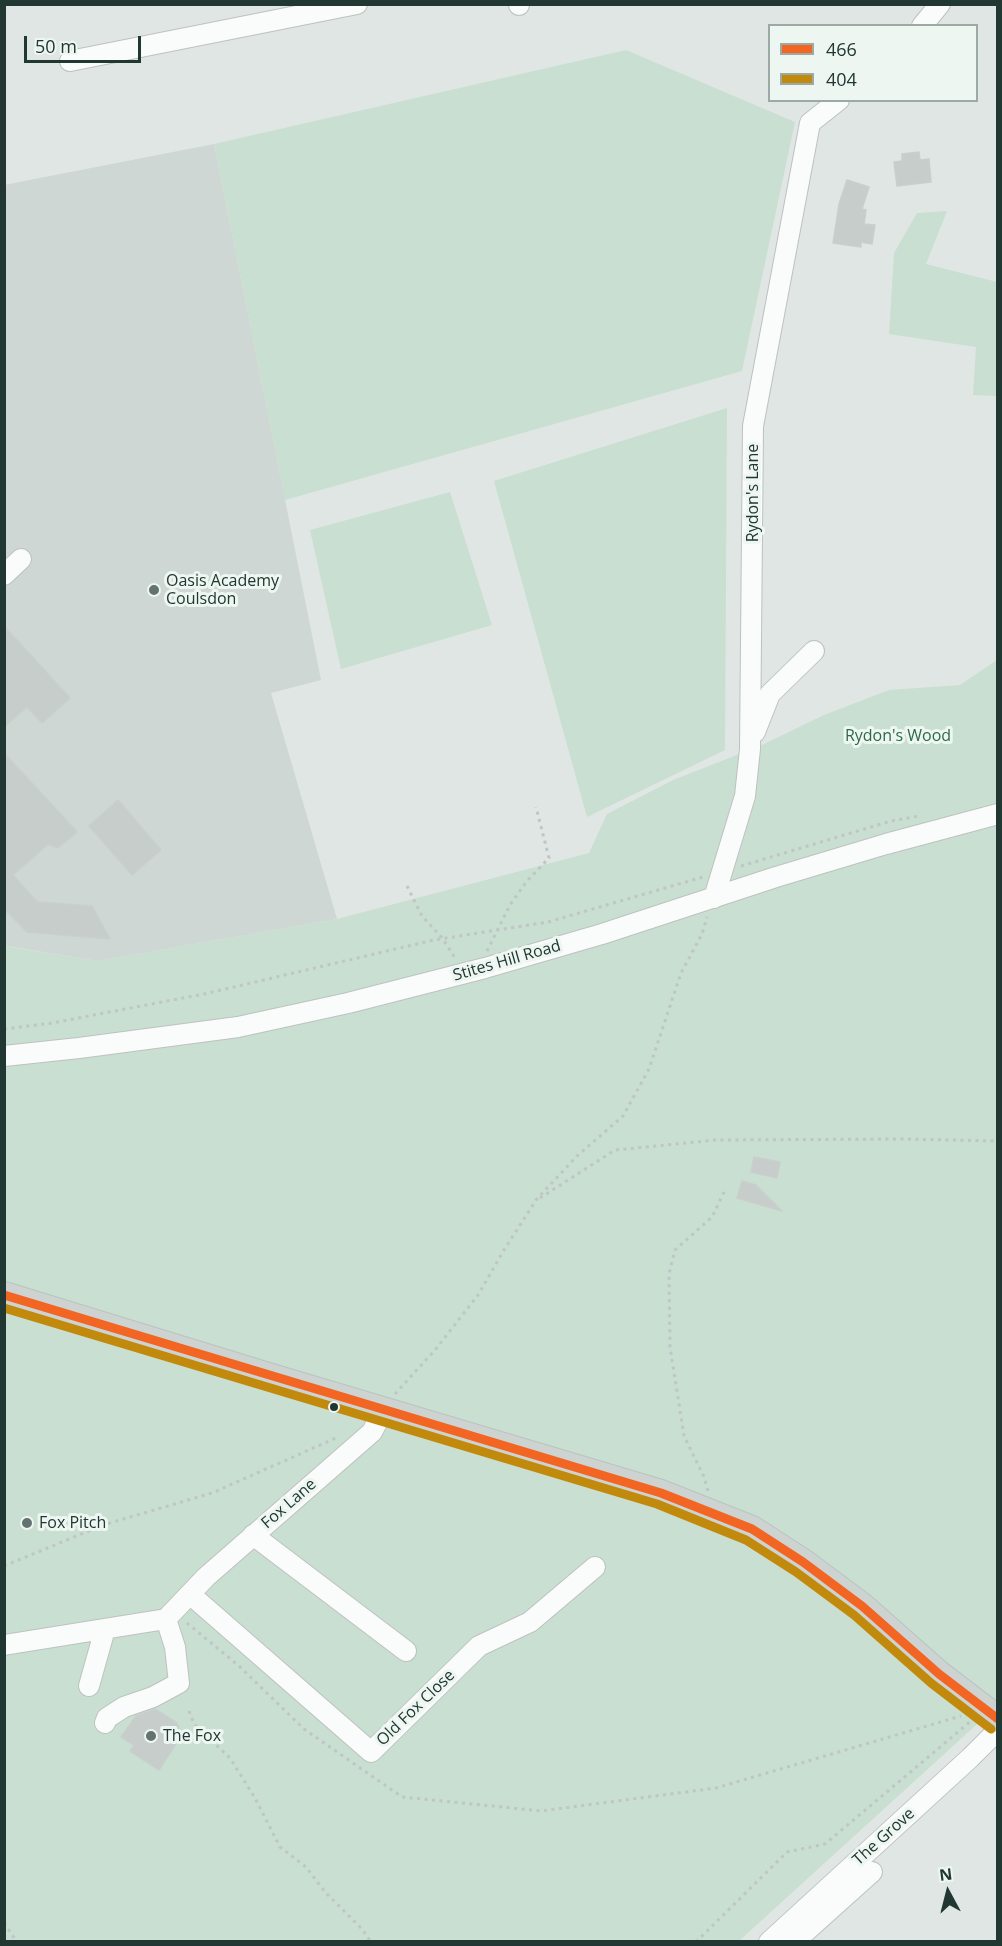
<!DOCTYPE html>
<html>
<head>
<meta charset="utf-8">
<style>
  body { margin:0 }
  #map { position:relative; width:1002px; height:1946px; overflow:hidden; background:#e0e6e3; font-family:"Open Sans",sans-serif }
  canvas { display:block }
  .frame { position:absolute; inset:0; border:6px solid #203732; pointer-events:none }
  .legend { position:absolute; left:768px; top:24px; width:210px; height:78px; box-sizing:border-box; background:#eef6f2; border:2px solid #9caaa5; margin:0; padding:8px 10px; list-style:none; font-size:18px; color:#203732 }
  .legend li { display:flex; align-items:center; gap:12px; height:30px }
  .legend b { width:30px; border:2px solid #9caaa5 }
  .north { position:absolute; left:918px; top:1862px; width:60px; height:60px; -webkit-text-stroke:4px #eef6f2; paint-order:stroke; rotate:353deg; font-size:16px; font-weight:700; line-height:24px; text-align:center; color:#203732 }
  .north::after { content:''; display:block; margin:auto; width:21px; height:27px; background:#203732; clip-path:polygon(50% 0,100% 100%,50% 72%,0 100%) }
  .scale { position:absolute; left:24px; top:36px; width:117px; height:27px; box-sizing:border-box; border:3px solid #203732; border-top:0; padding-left:8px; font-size:18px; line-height:21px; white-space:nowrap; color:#203732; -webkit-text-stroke:4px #eef6f2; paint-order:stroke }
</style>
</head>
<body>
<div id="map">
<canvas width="1002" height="1946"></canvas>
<div class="frame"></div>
<ul class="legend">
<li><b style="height:8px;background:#f26522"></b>466</li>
<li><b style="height:8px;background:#c18a0c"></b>404</li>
</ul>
<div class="north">N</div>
<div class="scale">50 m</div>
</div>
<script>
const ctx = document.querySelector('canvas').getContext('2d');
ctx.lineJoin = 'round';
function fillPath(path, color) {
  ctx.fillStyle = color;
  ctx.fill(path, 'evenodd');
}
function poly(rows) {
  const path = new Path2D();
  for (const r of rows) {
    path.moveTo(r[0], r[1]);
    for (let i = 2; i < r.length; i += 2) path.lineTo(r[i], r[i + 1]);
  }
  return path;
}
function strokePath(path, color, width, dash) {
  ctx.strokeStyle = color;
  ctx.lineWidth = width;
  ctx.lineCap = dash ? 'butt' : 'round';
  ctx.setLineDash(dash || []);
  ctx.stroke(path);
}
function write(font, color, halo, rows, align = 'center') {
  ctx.font = font + ' "Open Sans",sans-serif';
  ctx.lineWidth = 6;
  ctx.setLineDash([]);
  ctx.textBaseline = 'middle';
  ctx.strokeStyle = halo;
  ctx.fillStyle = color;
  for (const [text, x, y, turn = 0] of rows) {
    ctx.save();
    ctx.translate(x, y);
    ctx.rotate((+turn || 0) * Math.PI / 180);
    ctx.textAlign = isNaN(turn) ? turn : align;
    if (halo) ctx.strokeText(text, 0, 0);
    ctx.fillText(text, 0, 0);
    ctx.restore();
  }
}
fillPath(poly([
  [214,144,321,680,271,693,337,919,98,961,6,946,4,185]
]), '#ced7d3');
fillPath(poly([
  [626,50,795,122,742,371,285,500,214,144],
  [947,211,926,264,997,282,997,396,973,395,976,347,889,334,894,253,917,213],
  [727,408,725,750,587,817,494,481],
  [450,492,492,625,341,669,310,530],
  [997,660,997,1706,739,1941,5,1941,4,946,98,961,337,919,589,853,607,814,673,780,760,746,824,715,889,690,960,685]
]), '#c9dfd1');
const building = poly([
  [919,152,920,160,929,159,931,182,897,186,894,162,902,161,902,154,919,152],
  [847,180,869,187,862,209,866,210,864,224,875,225,872,244,861,242,861,247,833,243,839,204,847,180],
  [4,626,70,698,42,723,27,707,4,727,4,626],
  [4,753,77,832,58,848,48,844,13,875,37,902,92,906,110,939,27,932,4,909,4,753],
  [118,800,161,850,132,875,89,826,118,800],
  [754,1157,780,1162,777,1178,751,1172,754,1157],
  [742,1181,756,1185,782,1211,737,1198,742,1181],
  [155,1709,177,1723,181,1736,159,1770,130,1751,134,1745,121,1737,136,1716,155,1709]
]);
fillPath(building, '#c7cdcb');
strokePath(building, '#c9cfcc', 1.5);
const minor = poly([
  [519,4,519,5],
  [922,26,940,4],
  [70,61,357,4],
  [4,575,21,559],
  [755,732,770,694,814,651],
  [714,898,745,796,750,749,753,426,810,123,839,100],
  [4,1056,79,1048,238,1027,348,1003,485,968,602,934,776,877,886,844,998,814],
  [253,1535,406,1651],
  [191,1595,371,1752,479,1646,530,1622,595,1567],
  [4,1645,166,1619,206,1577,372,1432,383,1411],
  [89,1686,105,1629],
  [105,1723,107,1718,124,1707,153,1697,179,1683,175,1647,166,1619],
  [769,1942,970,1758,998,1730],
  [794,1942,872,1872]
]);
const major = poly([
  [4,1295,268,1376,661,1493,752,1529,803,1562,862,1606,939,1674,998,1719]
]);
strokePath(minor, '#bdc2c0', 22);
strokePath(major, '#bbc3c0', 28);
strokePath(poly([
  [741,866,891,821,919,816],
  [407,886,422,916,443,939,455,958],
  [487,951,510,905,527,881,549,858,536,807],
  [4,1029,52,1023,204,994,434,940,548,922,703,877],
  [540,1198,615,1150,716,1140,903,1139,998,1141],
  [395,1394,435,1350,478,1295,504,1250,536,1200,577,1156,623,1116,649,1069,681,973,702,934,707,917],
  [708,1491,704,1477,684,1436,670,1347,669,1274,675,1250,712,1217,725,1190],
  [4,1566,103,1525,212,1493,338,1437],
  [187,1623,239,1666,304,1729,402,1797,541,1811,716,1788,961,1716],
  [189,1711,194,1724,230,1758,255,1798,280,1847,306,1867,325,1892,362,1929,371,1942],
  [4,1923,17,1942],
  [696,1942,787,1852,825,1844,971,1721]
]), '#bfc6c5', 3, [3, 4.5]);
strokePath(minor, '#fafbfb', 20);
strokePath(major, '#ccd3d1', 26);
strokePath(poly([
  [4,1295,661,1493,752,1529,803,1562,862,1606,939,1674,998,1719]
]), '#f26522', 9);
strokePath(poly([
  [4,1308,657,1504,746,1540,796,1572,854,1615,931,1683,991,1729]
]), '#c18a0c', 9);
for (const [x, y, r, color] of [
  [154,590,6,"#637470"],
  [334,1407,5,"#203732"],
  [27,1523,6,"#637470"],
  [151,1736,6,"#637470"]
]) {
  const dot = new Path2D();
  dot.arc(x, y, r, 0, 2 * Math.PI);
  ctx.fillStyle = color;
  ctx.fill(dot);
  strokePath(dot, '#eef6f2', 2);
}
write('16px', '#203732', '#eef6f2', [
  ["Rydon's Lane",753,493,-90],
  ["Stites Hill Road",507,961,-16],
  ["Fox Lane",289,1504,-41],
  ["Old Fox Close",416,1708,-44],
  ["The Grove",884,1837,-42]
]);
write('16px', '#203732', '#eef6f2', [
  ["Oasis Academy",166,581],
  ["Coulsdon",166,599],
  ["Fox Pitch",39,1523],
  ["The Fox",163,1736]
], 'left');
write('16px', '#2d6b48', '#eef6f2', [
  ["Rydon's Wood",898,736]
]);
</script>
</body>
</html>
